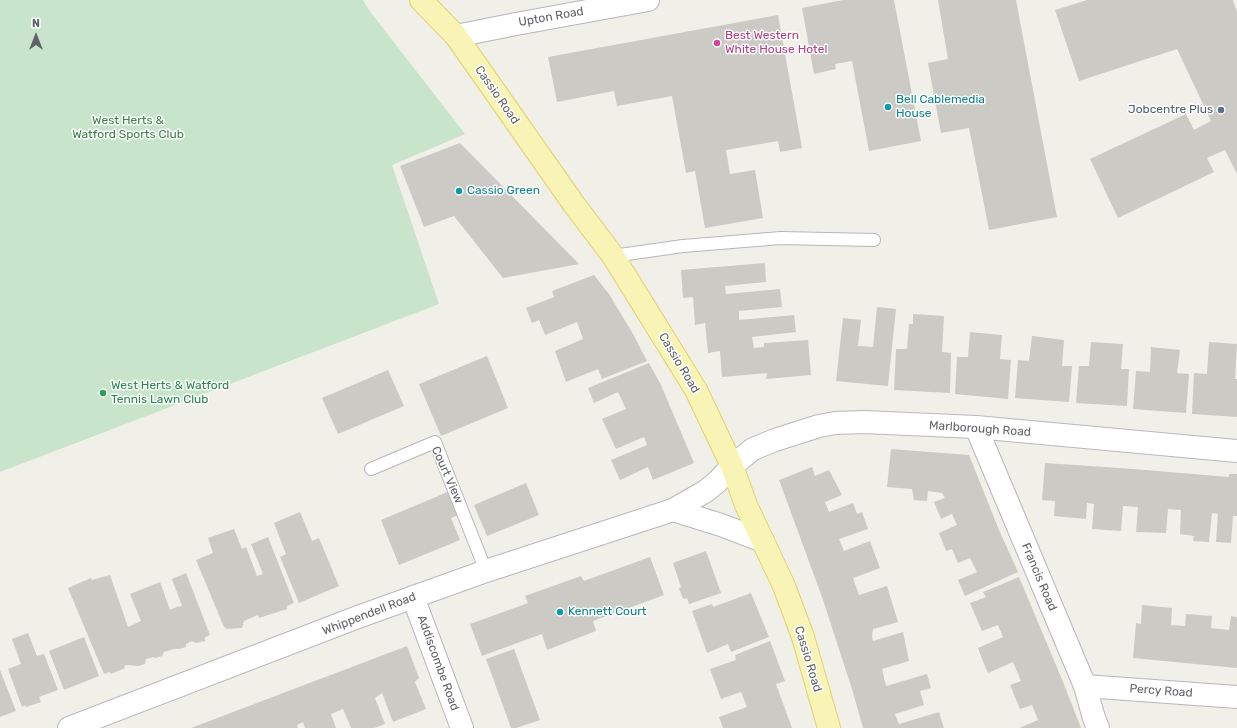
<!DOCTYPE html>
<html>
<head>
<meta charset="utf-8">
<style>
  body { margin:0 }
  #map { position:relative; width:1237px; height:728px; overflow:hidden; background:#f0efe8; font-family:Rubik,sans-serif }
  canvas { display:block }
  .north { position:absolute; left:16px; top:16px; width:40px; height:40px; -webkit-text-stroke:3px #fff; paint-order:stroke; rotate:0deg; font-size:11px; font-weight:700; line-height:16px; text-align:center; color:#5f6267 }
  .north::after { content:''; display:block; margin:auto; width:14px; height:18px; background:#5f6267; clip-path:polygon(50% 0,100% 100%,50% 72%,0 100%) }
</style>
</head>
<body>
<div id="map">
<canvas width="1237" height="728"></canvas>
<div class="north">N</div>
</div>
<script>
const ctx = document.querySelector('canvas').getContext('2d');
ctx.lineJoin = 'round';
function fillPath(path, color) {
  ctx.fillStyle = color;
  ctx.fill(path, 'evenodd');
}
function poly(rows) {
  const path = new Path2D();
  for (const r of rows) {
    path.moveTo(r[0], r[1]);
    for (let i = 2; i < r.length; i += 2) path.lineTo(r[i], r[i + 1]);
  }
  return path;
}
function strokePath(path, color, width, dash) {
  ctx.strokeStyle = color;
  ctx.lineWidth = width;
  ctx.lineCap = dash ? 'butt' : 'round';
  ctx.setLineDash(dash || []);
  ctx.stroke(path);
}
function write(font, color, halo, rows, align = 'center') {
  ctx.font = font + ' Rubik,sans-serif';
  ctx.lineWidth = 3;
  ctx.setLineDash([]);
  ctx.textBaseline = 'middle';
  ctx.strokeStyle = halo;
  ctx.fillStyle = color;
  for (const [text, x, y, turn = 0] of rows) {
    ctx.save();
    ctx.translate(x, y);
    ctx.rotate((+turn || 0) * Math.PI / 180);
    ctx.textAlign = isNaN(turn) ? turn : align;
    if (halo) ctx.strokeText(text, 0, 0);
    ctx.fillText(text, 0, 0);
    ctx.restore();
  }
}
fillPath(poly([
  [0,0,363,0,369,10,465,134,392,165,439,304,0,472]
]), '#c8e5cb');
fillPath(poly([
  [843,0,894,0,921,141,869,151,852,61,835,64,836,69,814,74,802,8],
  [938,0,1016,0,1057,217,989,230,969,128,941,133,928,63,948,59],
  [1087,0,1233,0,1237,12,1237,174,1225,150,1207,158,1214,172,1118,218,1090,159,1186,114,1194,130,1211,121,1177,49,1079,81,1055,10],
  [778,15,802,148,780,152,778,141,726,150,730,174,755,170,763,218,705,228,695,171,686,173,672,96,617,106,614,91,557,102,548,57],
  [460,143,579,264,503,278,454,216,424,227,400,166],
  [765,263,766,282,725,286,726,294,780,289,782,307,739,311,739,320,794,315,796,332,752,337,754,348,764,347,764,343,808,340,811,375,766,379,767,373,722,377,720,351,708,353,705,323,695,325,693,297,683,298,681,270],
  [594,275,609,294,633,334,647,361,602,379,598,369,566,382,555,351,583,339,577,322,545,335,539,320,532,323,526,308,554,297,552,291],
  [877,307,896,309,888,386,836,381,843,318,861,320,858,346,873,347],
  [913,314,944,316,942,352,951,353,950,393,894,390,896,349,907,349,909,324,913,324],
  [970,332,1002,335,1000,359,1011,360,1008,399,955,394,957,357,968,357],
  [1032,336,1064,340,1062,366,1072,366,1069,402,1015,398,1018,360,1029,361],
  [1091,342,1123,344,1121,369,1129,369,1127,406,1076,403,1079,366,1089,366],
  [1209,342,1237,344,1235,379,1237,379,1237,417,1192,414,1194,373,1207,374],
  [1151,347,1180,350,1177,373,1189,374,1186,413,1133,409,1136,371,1150,372],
  [487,356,508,408,441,436,419,384],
  [649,363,661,385,694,463,653,480,648,467,620,480,611,460,647,445,644,437,616,449,602,419,626,409,618,392,594,403,588,388],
  [388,370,404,406,338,434,322,398],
  [891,449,969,455,999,530,1018,572,965,596,958,580,977,572,970,558,958,563,952,549,946,551,939,533,957,525,952,514,941,519,934,502,945,498,942,493,928,491,927,501,914,500,912,489,887,487],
  [1045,463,1134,469,1229,477,1229,474,1237,474,1237,516,1233,516,1231,543,1216,542,1218,514,1212,513,1209,542,1193,541,1194,536,1180,534,1181,510,1168,509,1166,533,1136,532,1138,507,1123,506,1121,531,1092,529,1094,504,1087,503,1086,519,1054,516,1055,501,1042,500],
  [812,467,815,476,829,470,842,495,825,502,829,512,853,503,857,514,862,512,868,529,839,539,844,551,870,541,880,568,853,578,859,595,887,586,898,622,873,629,872,636,873,641,903,632,909,661,882,669,886,686,927,674,931,688,920,691,924,705,895,714,899,724,939,712,944,728,863,728,852,689,822,597,779,480],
  [526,483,539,515,487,536,474,505],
  [450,491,460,514,451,518,460,540,399,565,381,520],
  [300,512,312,541,319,538,339,586,299,603,280,557,286,554,274,523],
  [234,529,242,549,246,547,257,576,263,574,251,544,268,537,294,603,287,606,287,609,259,618,258,615,244,621,242,628,227,629,224,627,196,560,213,553,208,538],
  [706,551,721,593,689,604,687,598,683,599,679,588,681,587,673,563],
  [650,557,664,595,593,621,596,631,547,650,542,634,482,656,470,624,528,603,525,596,581,576,584,581],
  [186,573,210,635,205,637,205,641,196,643,192,641,186,644,186,647,179,649,174,649,164,652,162,656,155,658,153,657,146,659,145,664,138,666,127,665,124,666,125,668,111,674,109,672,104,674,68,588,91,578,92,580,110,575,128,627,141,621,130,594,160,582,170,610,179,606,179,607,182,606,172,579],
  [1019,577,1061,677,1081,728,1019,728,1038,720,1032,705,1020,709,1010,685,1021,681,1013,662,988,673,982,659,978,648,1003,637,998,625,982,631,970,603,986,597,983,592],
  [751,593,769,637,731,652,728,644,707,653,692,611,712,604,713,607],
  [1142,605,1172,608,1171,625,1185,626,1186,614,1212,616,1211,628,1229,630,1231,616,1237,617,1237,668,1133,658,1136,623,1141,624],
  [28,633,37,656,44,654,58,690,39,697,41,702,26,707,26,705,22,707,8,669,21,664,12,639],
  [84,637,99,676,64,690,49,651],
  [770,641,785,681,776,684,792,728,723,728,719,717,747,707,741,692,721,699,710,669,736,660,735,655],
  [407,646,419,678,415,682,426,709,393,722,382,693,375,698,385,724,374,728,351,728,343,709,331,714,336,728,305,728,303,722,297,725,298,728,191,728],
  [514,649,540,720,516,728,511,728,486,659],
  [0,670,16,711,0,717]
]), '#cccac5');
const lane = poly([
  [613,256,683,246,781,238,874,240],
  [371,469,435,442,486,571]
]);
const street = poly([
  [456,36,516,24,648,0],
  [976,427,1085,686,1094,718,1098,728],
  [413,597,462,728],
  [1085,686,1237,697]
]);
const secondary = poly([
  [673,510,721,525,763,541],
  [69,728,358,617,486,571,673,510,706,491,718,481,732,466,753,449,775,440,819,426,835,423,864,422,976,427,1237,451]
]);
const primary = poly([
  [421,0,456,36,573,203,613,256,696,390,732,466,746,505,784,586,803,637,829,728]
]);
strokePath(lane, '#b5b7bb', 14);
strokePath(street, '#b5b7bb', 24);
strokePath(secondary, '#b6b9be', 24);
strokePath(primary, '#e5d06c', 24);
strokePath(lane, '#fff', 12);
strokePath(street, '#fff', 22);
strokePath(secondary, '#fff', 22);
strokePath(primary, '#f8f4b5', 22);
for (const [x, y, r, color] of [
  [717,43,4,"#d1479c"],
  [888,107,4,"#0f9aa8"],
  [1221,110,4,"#5c6f8a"],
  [459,191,4,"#0f9aa8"],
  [103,393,4,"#2e9e5b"],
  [560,612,4,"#0f9aa8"]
]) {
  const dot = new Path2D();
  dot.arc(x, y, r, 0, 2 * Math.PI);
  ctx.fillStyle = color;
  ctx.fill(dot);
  strokePath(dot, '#fff', 1.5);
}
write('12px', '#5f6267', '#fff', [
  ["Upton Road",551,17,-10],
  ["Cassio Road",497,95,55],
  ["Cassio Road",679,363,59],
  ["Marlborough Road",980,429,4],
  ["Court View",447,475,66],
  ["Francis Road",1039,577,67],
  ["Whippendell Road",369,614,-21],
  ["Cassio Road",808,659,73],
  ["Addiscombe Road",438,663,70],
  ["Percy Road",1161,691,4]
]);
write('12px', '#b23c85', '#fff', [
  ["Best Western",725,36],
  ["White House Hotel",725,50]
], 'left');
write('12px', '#0d838f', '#fff', [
  ["Bell Cablemedia",896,100],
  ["House",896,114],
  ["Cassio Green",467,191],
  ["Kennett Court",568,612]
], 'left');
write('12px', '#4e5e75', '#fff', [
  ["Jobcentre Plus",1213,110]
], 'right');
write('12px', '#3d8047', '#fff', [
  ["West Herts &",128,121],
  ["Watford Sports Club",128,135]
]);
write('12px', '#27864d', '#fff', [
  ["West Herts & Watford",111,386],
  ["Tennis Lawn Club",111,400]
], 'left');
</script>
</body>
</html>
